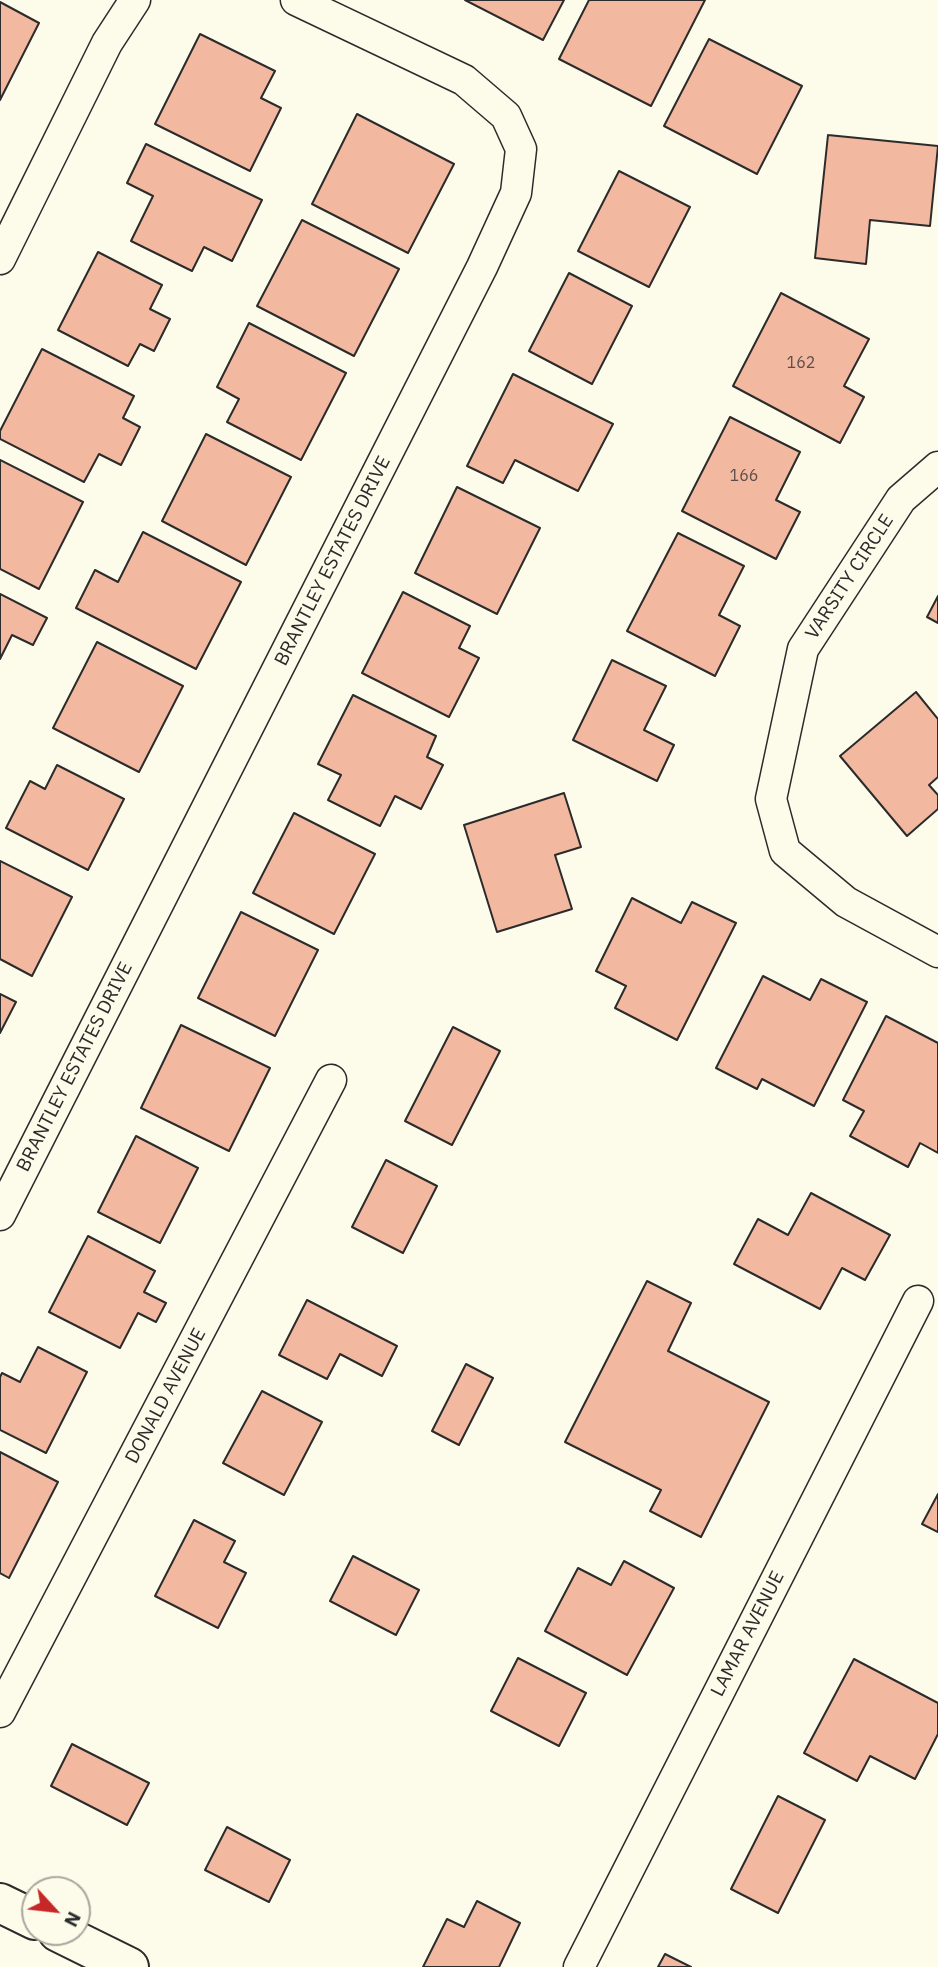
<!DOCTYPE html>
<html>
<head>
<meta charset="utf-8">
<style>
  body { margin:0 }
  #map { position:relative; width:938px; height:1967px; overflow:hidden; background:#fdfbea; font-family:"IBM Plex Sans",sans-serif }
  canvas { display:block }
  .north { position:absolute; left:21px; top:1876px; width:70px; height:70px; box-sizing:border-box; background:#fdfbea; border:2px solid #a9a89e; border-radius:50%; rotate:117deg; font-size:19px; font-weight:700; line-height:28px; text-align:center; color:#2b2b2b }
  .north::after { content:''; display:block; margin:auto; width:24px; height:32px; background:#c62828; clip-path:polygon(50% 0,100% 100%,50% 72%,0 100%) }
</style>
</head>
<body>
<div id="map">
<canvas width="938" height="1967"></canvas>
<div class="north">N</div>
</div>
<script>
const ctx = document.querySelector('canvas').getContext('2d');
ctx.lineJoin = 'round';
function fillPath(path, color) {
  ctx.fillStyle = color;
  ctx.fill(path, 'evenodd');
}
function poly(rows) {
  const path = new Path2D();
  for (const r of rows) {
    path.moveTo(r[0], r[1]);
    for (let i = 2; i < r.length; i += 2) path.lineTo(r[i], r[i + 1]);
  }
  return path;
}
function strokePath(path, color, width, dash) {
  ctx.strokeStyle = color;
  ctx.lineWidth = width;
  ctx.lineCap = dash ? 'butt' : 'round';
  ctx.setLineDash(dash || []);
  ctx.stroke(path);
}
function write(font, color, halo, rows, align = 'center') {
  ctx.font = font + ' "IBM Plex Sans",sans-serif';
  ctx.lineWidth = 5;
  ctx.setLineDash([]);
  ctx.textBaseline = 'middle';
  ctx.strokeStyle = halo;
  ctx.fillStyle = color;
  for (const [text, x, y, turn = 0] of rows) {
    ctx.save();
    ctx.translate(x, y);
    ctx.rotate((+turn || 0) * Math.PI / 180);
    ctx.textAlign = isNaN(turn) ? turn : align;
    if (halo) ctx.strokeText(text, 0, 0);
    ctx.fillText(text, 0, 0);
    ctx.restore();
  }
}
const building = poly([
  [465,0,564,0,543,40,465,0],
  [589,0,705,0,651,106,559,59,589,0],
  [0,2,39,23,0,100,0,2],
  [200,34,275,71,261,98,281,108,250,171,155,124,200,34],
  [709,39,802,86,757,174,664,126,709,39],
  [357,114,454,164,408,253,312,204,357,114],
  [828,135,938,146,930,226,870,220,866,264,815,258,828,135],
  [146,144,262,200,232,261,204,247,192,271,131,241,153,196,127,183,146,144],
  [619,171,690,207,649,287,578,251,619,171],
  [302,220,399,269,354,356,257,306,302,220],
  [98,252,162,285,150,309,170,319,154,351,140,344,128,366,58,330,98,252],
  [569,273,632,306,592,384,529,351,569,273],
  [781,293,869,339,844,386,864,397,840,443,733,386,781,293],
  [249,323,346,373,301,460,227,422,239,399,217,387,249,323],
  [42,349,134,396,123,418,140,427,121,465,99,454,84,482,0,439,0,431,42,349],
  [513,374,613,424,578,491,515,460,503,483,467,466,513,374],
  [730,417,800,452,776,500,800,512,776,559,682,511,730,417],
  [206,434,291,477,246,565,162,521,206,434],
  [0,460,83,502,39,589,0,569,0,460],
  [457,487,540,528,497,614,415,573,457,487],
  [143,532,241,582,196,669,76,608,95,570,118,582,143,532],
  [678,533,744,566,719,615,740,626,715,676,627,631,678,533],
  [403,592,470,626,459,648,479,658,449,717,362,673,403,592],
  [0,594,47,618,33,645,12,635,0,659,0,594],
  [938,596,938,623,927,617,938,596],
  [97,642,183,686,139,772,53,728,97,642],
  [612,660,666,686,644,730,674,745,657,781,573,740,612,660],
  [916,692,938,719,938,777,929,785,938,795,938,809,907,836,840,756,916,692],
  [353,695,436,736,427,757,443,765,421,809,395,796,380,826,328,800,341,775,318,764,353,695],
  [57,765,124,799,88,870,6,828,30,781,45,789,57,765],
  [564,793,581,847,555,855,572,909,497,932,464,825,564,793],
  [294,813,375,854,334,934,253,893,294,813],
  [0,861,72,897,32,976,0,959,0,861],
  [632,898,681,923,692,902,736,923,677,1040,615,1008,626,986,596,971,632,898],
  [241,912,318,950,275,1036,198,998,241,912],
  [763,976,810,1000,821,979,867,1002,814,1106,762,1079,757,1089,716,1068,763,976],
  [0,994,16,1002,0,1033,0,994],
  [886,1016,938,1043,938,1153,920,1143,908,1167,850,1136,864,1111,843,1100,886,1016],
  [181,1025,270,1068,229,1151,141,1108,181,1025],
  [453,1027,500,1051,452,1145,405,1121,453,1027],
  [136,1136,198,1168,160,1243,98,1212,136,1136],
  [386,1160,437,1186,403,1253,352,1227,386,1160],
  [811,1193,890,1235,865,1280,842,1268,820,1309,734,1264,758,1219,788,1235,811,1193],
  [88,1236,155,1271,144,1292,166,1303,156,1322,138,1313,120,1348,49,1312,88,1236],
  [647,1281,691,1303,668,1351,769,1402,701,1537,650,1511,661,1490,565,1442,647,1281],
  [307,1300,397,1346,382,1376,340,1354,327,1379,279,1355,307,1300],
  [38,1347,87,1372,46,1453,0,1430,0,1377,2,1373,20,1382,38,1347],
  [466,1364,493,1378,459,1445,432,1431,466,1364],
  [262,1391,322,1422,284,1495,223,1463,262,1391],
  [0,1452,58,1482,9,1578,0,1573,0,1452],
  [938,1494,938,1532,922,1524,938,1494],
  [194,1520,235,1541,224,1562,246,1573,218,1628,155,1596,194,1520],
  [353,1556,419,1590,396,1635,330,1601,353,1556],
  [624,1561,674,1588,627,1675,545,1631,578,1568,611,1585,624,1561],
  [518,1658,586,1693,559,1746,491,1711,518,1658],
  [854,1659,938,1703,938,1734,915,1779,870,1756,857,1781,804,1753,854,1659],
  [72,1744,149,1783,127,1825,51,1786,72,1744],
  [778,1796,825,1820,778,1913,731,1889,778,1796],
  [227,1827,290,1860,269,1902,205,1870,227,1827],
  [477,1901,520,1923,499,1967,423,1967,447,1919,464,1927,477,1901],
  [665,1954,691,1967,658,1967,665,1954]
]);
fillPath(building, '#f2b8a0');
strokePath(building, '#2b2b2b', 2);
const minor = poly([
  [0,259,107,43,135,0],
  [938,467,901,499,803,649,771,799,785,851,846,902,938,952],
  [0,1215,482,267,516,193,521,149,506,116,464,80,296,0],
  [0,1712,331,1080],
  [579,1967,918,1301]
]);
const tertiary = poly([
  [0,1903,35,1920],
  [58,1932,129,1967]
]);
strokePath(minor, '#2b2b2b', 33);
strokePath(tertiary, '#2b2b2b', 42);
strokePath(minor, '#fdfbea', 30);
strokePath(tertiary, '#fdfbea', 38);
write('16px', '#5d4e48', null, [
  ["162",801,363],
  ["166",744,476]
]);
write('19px', '#2b2b2b', '#fdfbea', [
  ["BRANTLEY ESTATES DRIVE",333,561,-63],
  ["VARSITY CIRCLE",850,577,-57],
  ["BRANTLEY ESTATES DRIVE",75,1067,-63],
  ["DONALD AVENUE",166,1396,-62],
  ["LAMAR AVENUE",748,1634,-63]
]);
</script>
</body>
</html>
